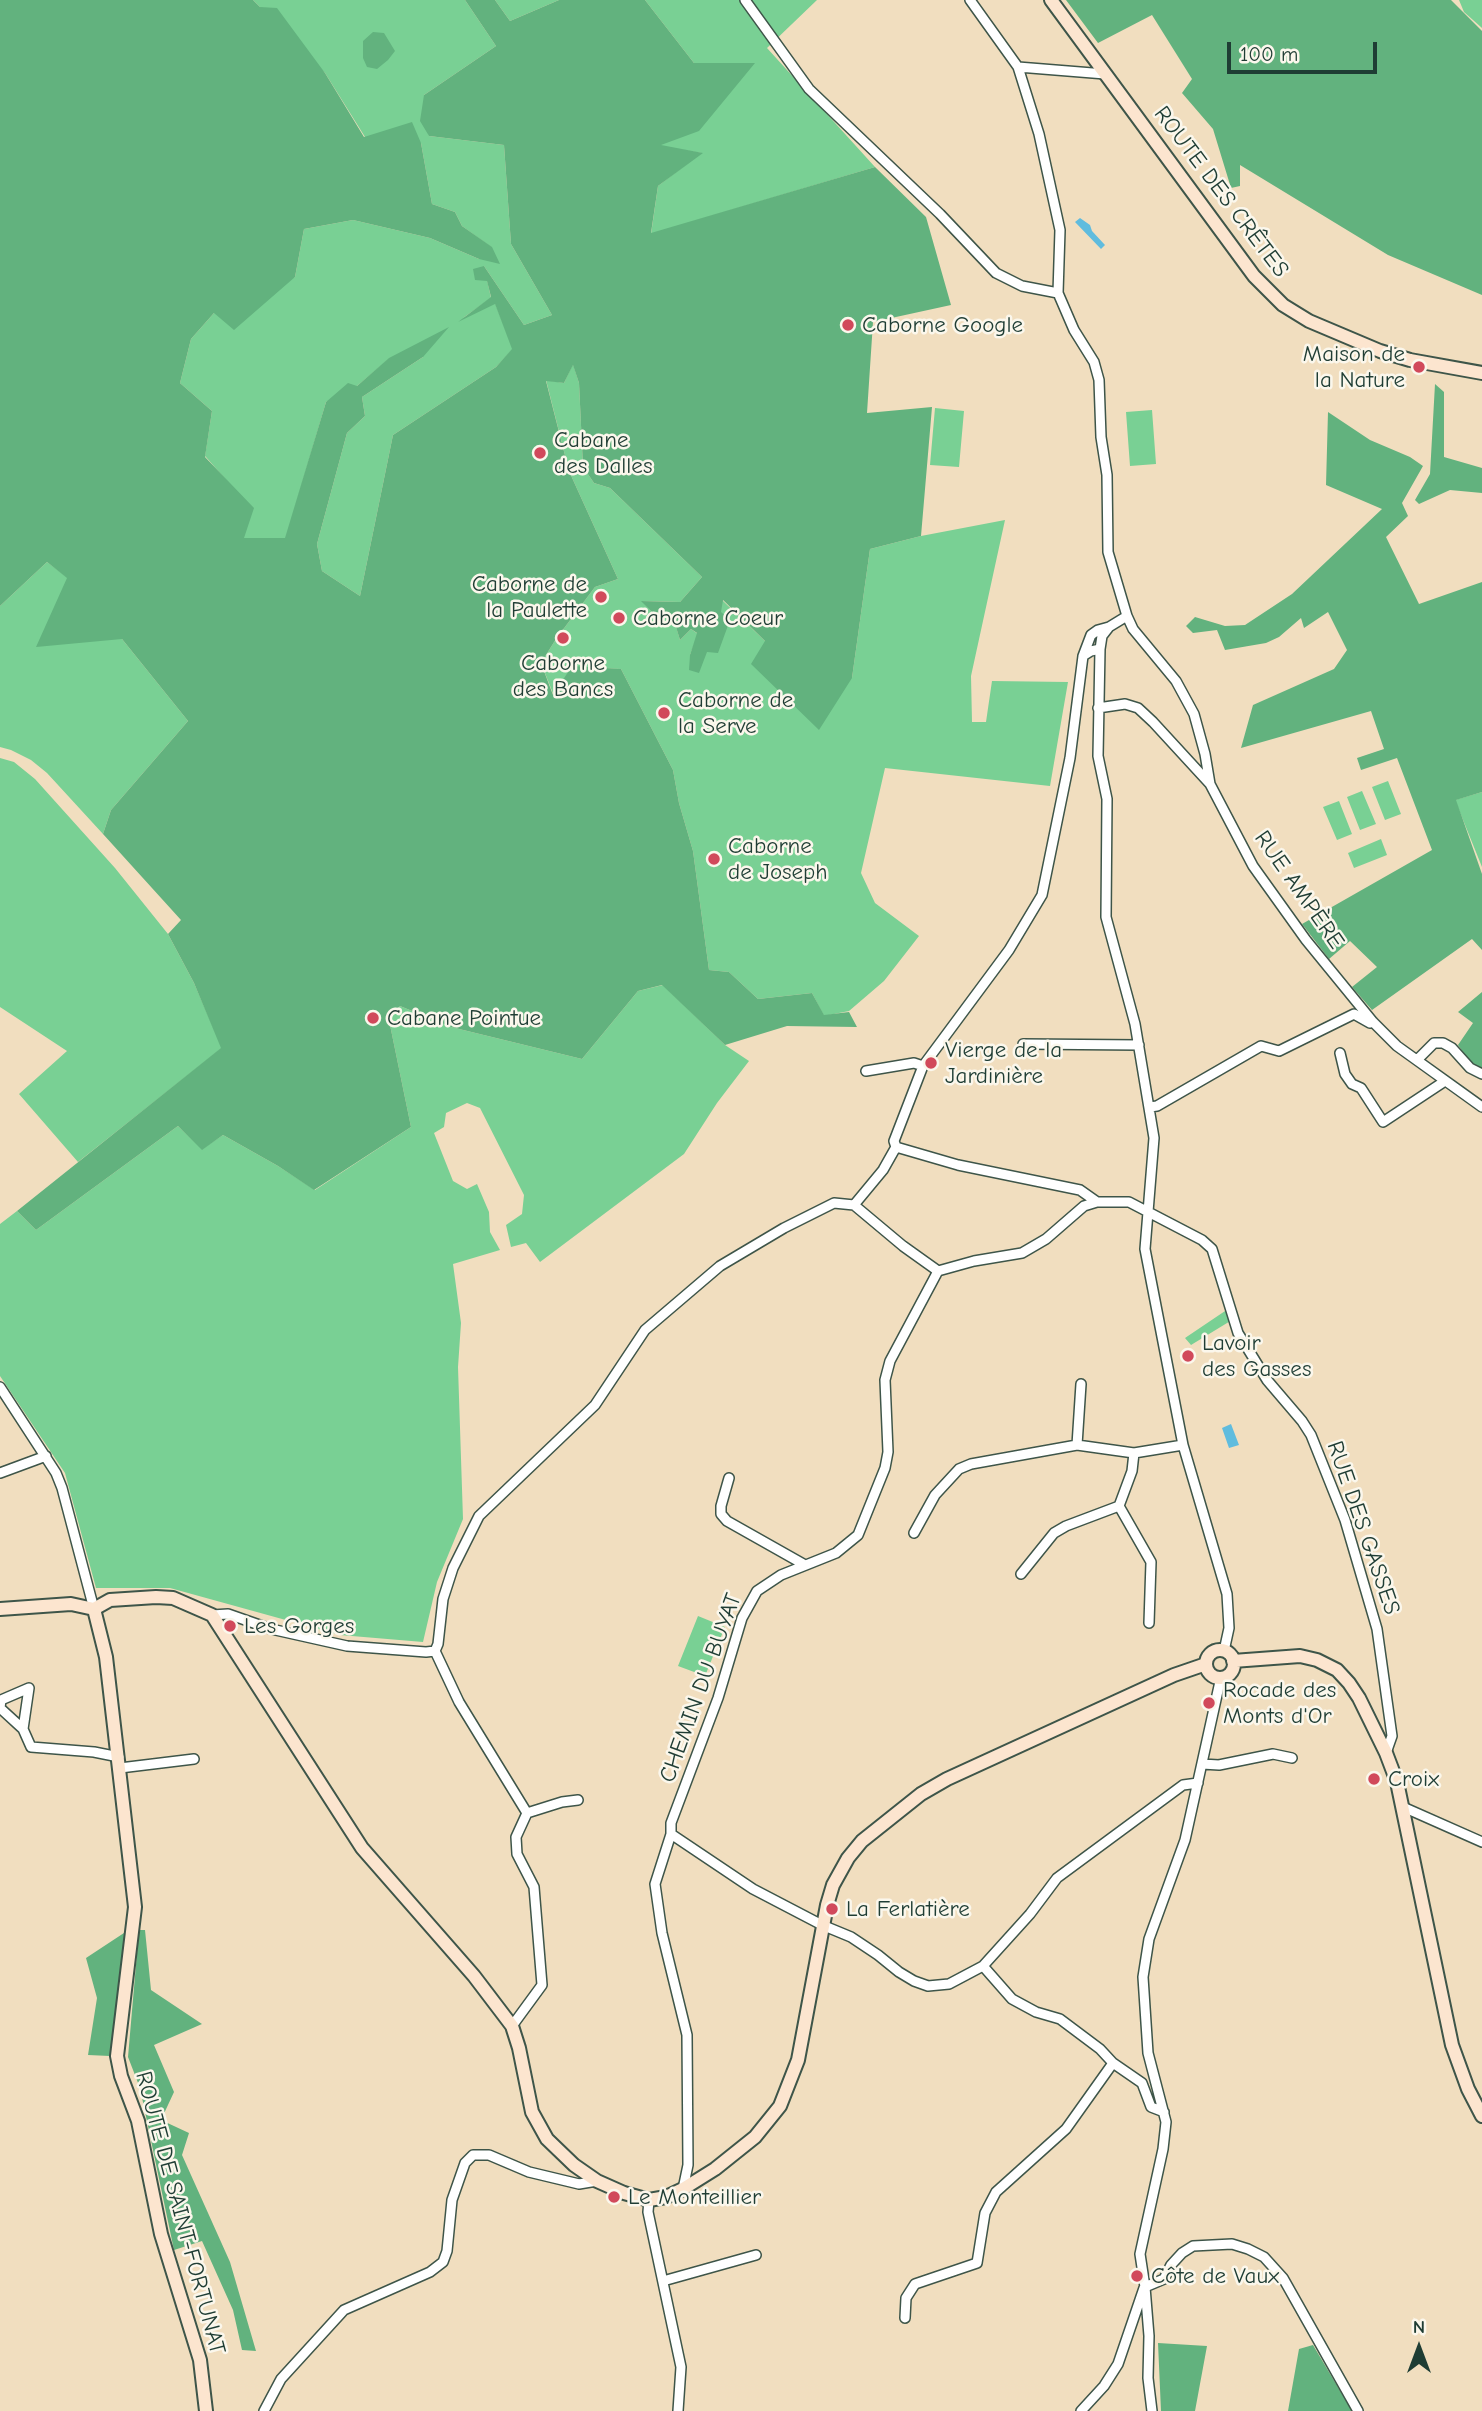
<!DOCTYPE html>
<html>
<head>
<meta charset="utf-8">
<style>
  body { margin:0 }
  #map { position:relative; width:1482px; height:2411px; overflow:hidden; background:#f1debf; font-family:"Comic Neue",sans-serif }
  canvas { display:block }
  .north { position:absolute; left:1384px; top:2313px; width:70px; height:70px; -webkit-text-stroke:5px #fbf7ec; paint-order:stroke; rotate:0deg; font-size:19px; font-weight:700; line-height:28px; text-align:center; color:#1f3d34 }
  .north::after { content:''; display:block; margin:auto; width:24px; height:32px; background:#1f3d34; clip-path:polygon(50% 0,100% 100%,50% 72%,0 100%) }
  .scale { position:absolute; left:1227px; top:42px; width:150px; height:32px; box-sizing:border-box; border:4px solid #1f3d34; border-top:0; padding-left:9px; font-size:21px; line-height:24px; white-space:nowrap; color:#1f3d34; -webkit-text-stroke:5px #fbf7ec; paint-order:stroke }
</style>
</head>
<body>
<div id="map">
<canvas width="1482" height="2411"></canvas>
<div class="north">N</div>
<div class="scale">100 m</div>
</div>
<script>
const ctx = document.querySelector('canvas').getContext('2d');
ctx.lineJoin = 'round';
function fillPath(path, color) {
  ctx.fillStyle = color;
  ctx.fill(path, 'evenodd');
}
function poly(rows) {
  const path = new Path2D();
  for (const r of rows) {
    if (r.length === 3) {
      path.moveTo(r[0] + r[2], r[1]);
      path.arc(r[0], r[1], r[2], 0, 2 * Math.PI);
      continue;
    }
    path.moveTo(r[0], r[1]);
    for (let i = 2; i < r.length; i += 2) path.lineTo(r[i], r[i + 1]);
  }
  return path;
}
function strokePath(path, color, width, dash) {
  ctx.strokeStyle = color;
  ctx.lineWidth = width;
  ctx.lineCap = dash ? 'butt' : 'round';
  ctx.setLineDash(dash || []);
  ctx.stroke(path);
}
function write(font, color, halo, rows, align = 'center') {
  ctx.font = font + ' "Comic Neue",sans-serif';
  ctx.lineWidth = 5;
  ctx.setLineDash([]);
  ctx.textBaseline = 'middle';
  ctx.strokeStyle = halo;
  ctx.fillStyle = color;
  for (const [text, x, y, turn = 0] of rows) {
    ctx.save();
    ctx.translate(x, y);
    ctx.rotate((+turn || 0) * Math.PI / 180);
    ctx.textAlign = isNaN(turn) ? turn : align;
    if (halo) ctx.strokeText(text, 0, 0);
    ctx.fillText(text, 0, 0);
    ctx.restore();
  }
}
fillPath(poly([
  [253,0,465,0,496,46,424,95,429,136,504,145,511,244,552,315,524,325,484,266,491,298,463,318,495,303,513,349,496,367,393,435,360,596,322,571,317,544,347,433,365,416,362,397,423,357,390,358,357,386,326,402,286,538,244,538,228,482,205,456,212,411,180,383,191,339,214,313,295,277,304,229,353,220,430,238,479,259,491,247,462,226,455,212,432,204,421,143,365,137,325,73],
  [495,0,559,0,510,21],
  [645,0,817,0,767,48,875,167,651,234,658,186,701,153,659,146,754,63,694,63],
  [1459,0,1482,0,1482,28,1464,12],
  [573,364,579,383,583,467,594,483,610,488,702,577,680,602,642,601,652,612,672,613,680,640,691,629,698,634,690,655,720,612,722,600,765,641,852,678,870,549,921,536,1005,520,971,676,972,722,986,722,992,681,1068,682,1050,786,885,768,861,873,875,903,919,936,884,981,849,1011,824,1016,812,993,758,999,729,972,709,970,693,851,679,803,673,770,621,669,572,667,554,696,541,663,556,639,595,587,618,579,569,471,546,380,564,383],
  [935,408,964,411,959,467,930,465],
  [1152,410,1156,464,1130,466,1126,412],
  [47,562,67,577,122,639,188,721,111,810,103,834,47,773,31,760,11,750,0,747,0,606],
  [0,758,14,762,35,779,115,868,168,934,194,983,222,1048,78,1162,19,1094,67,1051,0,1007],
  [1388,781,1401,814,1385,820,1372,787],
  [1362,791,1376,824,1360,830,1347,797],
  [1482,792,1482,867,1455,800],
  [1339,801,1352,834,1337,840,1323,807],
  [1381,839,1387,855,1354,868,1348,853],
  [663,985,725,1045,749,1061,717,1103,684,1154,540,1262,526,1243,511,1247,506,1225,522,1214,524,1195,480,1108,467,1103,446,1113,444,1127,434,1133,453,1181,467,1189,477,1184,489,1212,490,1232,500,1250,453,1264,461,1323,458,1367,463,1519,437,1582,423,1642,340,1635,170,1588,96,1588,65,1473,0,1376,0,1224,17,1211,36,1230,178,1126,202,1149,223,1135,278,1166,315,1190,411,1127,389,1020,400,1006,451,1027,582,1059,638,991],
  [1228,1309,1232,1320,1191,1345,1185,1338],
  [698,1616,725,1627,705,1676,678,1666]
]), '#79d094');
fillPath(poly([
  [0,0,253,0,260,7,277,8,325,73,364,137,412,122,421,143,432,204,455,212,462,226,492,247,500,264,479,259,430,238,353,220,304,229,295,277,234,330,214,313,191,339,180,383,212,411,205,457,254,508,244,538,285,538,326,402,348,383,357,386,389,358,449,327,423,357,362,397,365,416,347,433,317,544,322,571,360,596,393,435,496,367,512,349,495,304,458,322,491,297,487,281,475,280,473,269,484,266,524,325,552,315,511,244,504,145,429,136,420,121,424,95,496,46,465,0,495,0,510,21,559,0,645,0,694,63,755,63,699,131,661,145,703,153,658,186,651,233,875,167,926,217,951,305,873,322,867,413,932,407,921,536,870,549,852,678,819,730,751,664,765,641,723,600,721,612,730,620,718,653,707,652,699,673,689,670,690,655,697,633,691,629,680,640,672,614,652,612,641,601,680,602,702,577,610,488,594,483,583,467,579,383,573,365,564,383,546,381,569,471,618,579,595,587,556,639,541,663,553,695,572,666,621,669,673,770,679,803,693,851,709,970,729,972,758,999,812,993,824,1015,849,1012,857,1027,787,1026,725,1045,662,985,638,991,582,1059,451,1027,400,1006,389,1020,411,1127,314,1190,278,1166,223,1135,202,1150,178,1126,36,1230,17,1211,221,1048,194,983,168,934,181,920,103,834,111,810,188,721,122,639,36,647,67,578,47,562,0,606],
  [1066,0,1451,0,1482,31,1482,295,1388,255,1240,165,1240,186,1231,188,1213,129,1182,93,1192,79,1152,15,1098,43],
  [373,32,384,33,395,51,388,60,377,69,367,67,363,58,363,41],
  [1435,384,1444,392,1444,457,1482,468,1482,493,1450,490,1419,504,1415,500,1430,474],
  [1328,412,1370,440,1410,457,1423,466,1402,503,1408,516,1386,537,1419,604,1482,582,1482,792,1456,800,1482,874,1482,950,1472,939,1372,1010,1352,987,1377,967,1350,941,1329,959,1302,924,1432,850,1397,758,1361,770,1357,758,1384,749,1371,711,1241,748,1253,705,1334,669,1347,650,1328,612,1304,628,1301,618,1279,637,1266,643,1225,650,1217,630,1193,633,1186,626,1195,617,1225,626,1245,625,1292,594,1382,509,1326,485],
  [1482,992,1482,1068,1470,1062,1458,1045,1473,1023,1458,1012],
  [139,1930,145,1930,151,1990,202,2024,154,2045,174,2092,161,2120,189,2133,182,2155,230,2262,256,2351,242,2350,233,2310,202,2241,174,2250,140,2088,128,2057],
  [127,1931,110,2056,88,2055,97,1998,86,1958],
  [1158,2343,1207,2346,1195,2411,1161,2411],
  [1313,2345,1352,2411,1288,2411,1299,2349]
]), '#62b27e');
fillPath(poly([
  [1080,218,1090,225,1092,231,1105,245,1101,249,1075,222],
  [1231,1424,1239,1445,1229,1448,1222,1428]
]), '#60bcde');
const street = poly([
  [745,0,809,89,940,214,996,273,1022,286,1058,293],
  [970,0,1018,67,1039,134,1060,230,1058,293,1074,330,1094,362,1099,380,1101,437,1107,475,1108,552,1127,616,1133,629,1176,681,1194,714,1205,754,1210,784,1253,866,1306,940,1373,1022,1397,1046,1482,1107],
  [1018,67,1105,74],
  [1127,616,1109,627,1102,636,1100,649,1098,756,1107,799,1106,917,1135,1024,1154,1138,1145,1249,1183,1445,1227,1594,1229,1628,1224,1651],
  [1100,649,1091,651,1083,656,1091,635,1098,630,1109,627],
  [1098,708,1125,704,1138,708,1153,722,1210,784],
  [1023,1044,1139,1045],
  [1340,1053,1345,1074,1352,1084,1361,1088,1383,1122,1445,1081],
  [1418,1059,1434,1043,1443,1043,1452,1048,1470,1068,1482,1074],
  [866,1071,914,1063,923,1066],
  [1150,1107,1157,1106,1261,1046,1279,1051,1354,1014,1370,1023,1372,1022],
  [896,1147,958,1165,1080,1190,1097,1202],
  [854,1205,903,1246,938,1271,974,1261,1022,1253,1046,1239,1084,1206,1097,1202,1129,1202,1202,1240,1212,1249,1238,1333,1267,1380,1302,1421,1311,1435,1345,1520,1377,1629,1392,1736,1386,1753],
  [854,1205,883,1170,896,1147,894,1141,923,1066,1009,950,1042,895,1070,758,1083,656],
  [0,1387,56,1473,62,1488,94,1609],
  [1077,1445,1081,1384],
  [0,1473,46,1456],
  [729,1478,721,1506,721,1514,727,1521,805,1565],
  [1119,1506,1151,1562,1149,1623],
  [914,1533,935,1495,959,1469,971,1464,1077,1445,1134,1453,1183,1445],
  [1021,1574,1054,1533,1066,1526,1119,1506,1132,1471,1134,1453],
  [212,1615,228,1614,271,1629,347,1646,426,1652,435,1651,438,1644,443,1599,453,1568,479,1516,595,1405,645,1330,720,1266,784,1228,834,1203,854,1205],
  [435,1651,459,1702,527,1813,516,1837,517,1854,534,1887,542,1985,512,2026],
  [23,1729,0,1708,1,1700,29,1688,23,1729,31,1747,94,1752,119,1757],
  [1202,1764,1219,1765,1273,1754,1292,1758],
  [120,1768,194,1759],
  [1403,1807,1482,1842],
  [527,1813,562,1802,578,1800],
  [671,1834,753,1889,822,1925,851,1937,878,1955,899,1972,914,1981,928,1986,949,1984,983,1966,1030,1914,1057,1878,1183,1785,1198,1783],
  [983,1966,1012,1999,1036,2012,1060,2019,1100,2049,1113,2063,1142,2083,1151,2107,1164,2112],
  [683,2189,688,2165,687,2035,662,1933,655,1884,671,1834,671,1823,718,1698,742,1618,757,1591,781,1575,836,1553,858,1535,885,1468,888,1452,885,1380,890,1361,938,1271],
  [649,2200,648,2212,681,2367,678,2411],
  [663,2281,756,2255],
  [1145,2287,1164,2279,1171,2265,1182,2253,1193,2246,1232,2244,1248,2249,1264,2257,1283,2278,1358,2411],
  [905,2318,906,2298,915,2284,977,2263,985,2213,996,2192,1066,2129,1113,2063],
  [264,2411,281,2379,344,2310,430,2272,443,2262,447,2251,452,2200,465,2163,473,2155,489,2155,529,2172,579,2184,597,2181],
  [1081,2411,1104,2386,1118,2364,1144,2288],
  [1152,2411,1148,2378,1149,2336,1145,2287,1140,2254,1163,2149,1166,2122,1148,2053,1143,1977,1149,1939,1185,1840,1221,1677]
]);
const secondary = poly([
  [1051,0,1254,276,1283,305,1309,321,1380,351,1410,360,1482,373],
  [0,1609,71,1604,94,1609,110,1600,156,1597,173,1598,212,1615,362,1848,474,1976,512,2026,519,2048,532,2112,547,2139,574,2165,597,2181,624,2193,649,2200,666,2197,683,2189,715,2169,755,2137,780,2106,798,2060,827,1905,833,1885,848,1858,862,1841,921,1794,947,1779,1174,1675,1206,1664],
  [94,1609,106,1657,135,1907,117,2056,121,2076,138,2121,161,2234,200,2360,206,2411],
  [1220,1664,14],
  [1233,1661,1300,1656,1317,1660,1337,1670,1349,1683,1359,1698,1386,1753,1397,1782,1452,2045,1468,2089,1482,2116]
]);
strokePath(street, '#3e5549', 12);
strokePath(secondary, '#3e5549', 16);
strokePath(street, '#fff', 9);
strokePath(secondary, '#fce5cf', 12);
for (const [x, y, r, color] of [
  [848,325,7,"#d1495b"],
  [1419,367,7,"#d1495b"],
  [540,453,7,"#d1495b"],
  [601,597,7,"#d1495b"],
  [619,618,7,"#d1495b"],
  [563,638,7,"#d1495b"],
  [664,713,7,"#d1495b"],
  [714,859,7,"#d1495b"],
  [373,1018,7,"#d1495b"],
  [931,1063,7,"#d1495b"],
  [1188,1356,7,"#d1495b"],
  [230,1626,7,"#d1495b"],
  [1209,1703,7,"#d1495b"],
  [1374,1779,7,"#d1495b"],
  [832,1909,7,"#d1495b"],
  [614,2197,7,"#d1495b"],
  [1137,2276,7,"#d1495b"]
]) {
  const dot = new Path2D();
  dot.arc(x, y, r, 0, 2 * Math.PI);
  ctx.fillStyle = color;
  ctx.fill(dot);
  strokePath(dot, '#fbf7ec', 2.5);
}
write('23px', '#1f3d34', '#fbf7ec', [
  ["ROUTE DES CRÊTES",1221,192,53],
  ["RUE AMPÈRE",1299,890,55],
  ["RUE DES GASSES",1363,1528,71],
  ["CHEMIN DU BUYAT",701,1688,-70],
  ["ROUTE DE SAINT-FORTUNAT",180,2213,75]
]);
write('23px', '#1f3d34', '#fbf7ec', [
  ["Caborne Google",862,325],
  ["Maison de",1405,354,"right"],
  ["la Nature",1405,380,"right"],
  ["Cabane",554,440],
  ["des Dalles",554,466],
  ["Caborne de",587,584,"right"],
  ["la Paulette",587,610,"right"],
  ["Caborne Coeur",633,618],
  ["Caborne",563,663,"center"],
  ["des Bancs",563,689,"center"],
  ["Caborne de",678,700],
  ["la Serve",678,726],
  ["Caborne",728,846],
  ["de Joseph",728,872],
  ["Cabane Pointue",387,1018],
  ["Vierge de la",945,1050],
  ["Jardinière",945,1076],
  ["Lavoir",1202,1343],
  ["des Gasses",1202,1369],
  ["Les Gorges",244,1626],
  ["Rocade des",1223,1690],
  ["Monts d'Or",1223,1716],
  ["Croix",1388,1779],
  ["La Ferlatière",846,1909],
  ["Le Monteillier",628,2197],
  ["Côte de Vaux",1151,2276]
], 'left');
</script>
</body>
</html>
